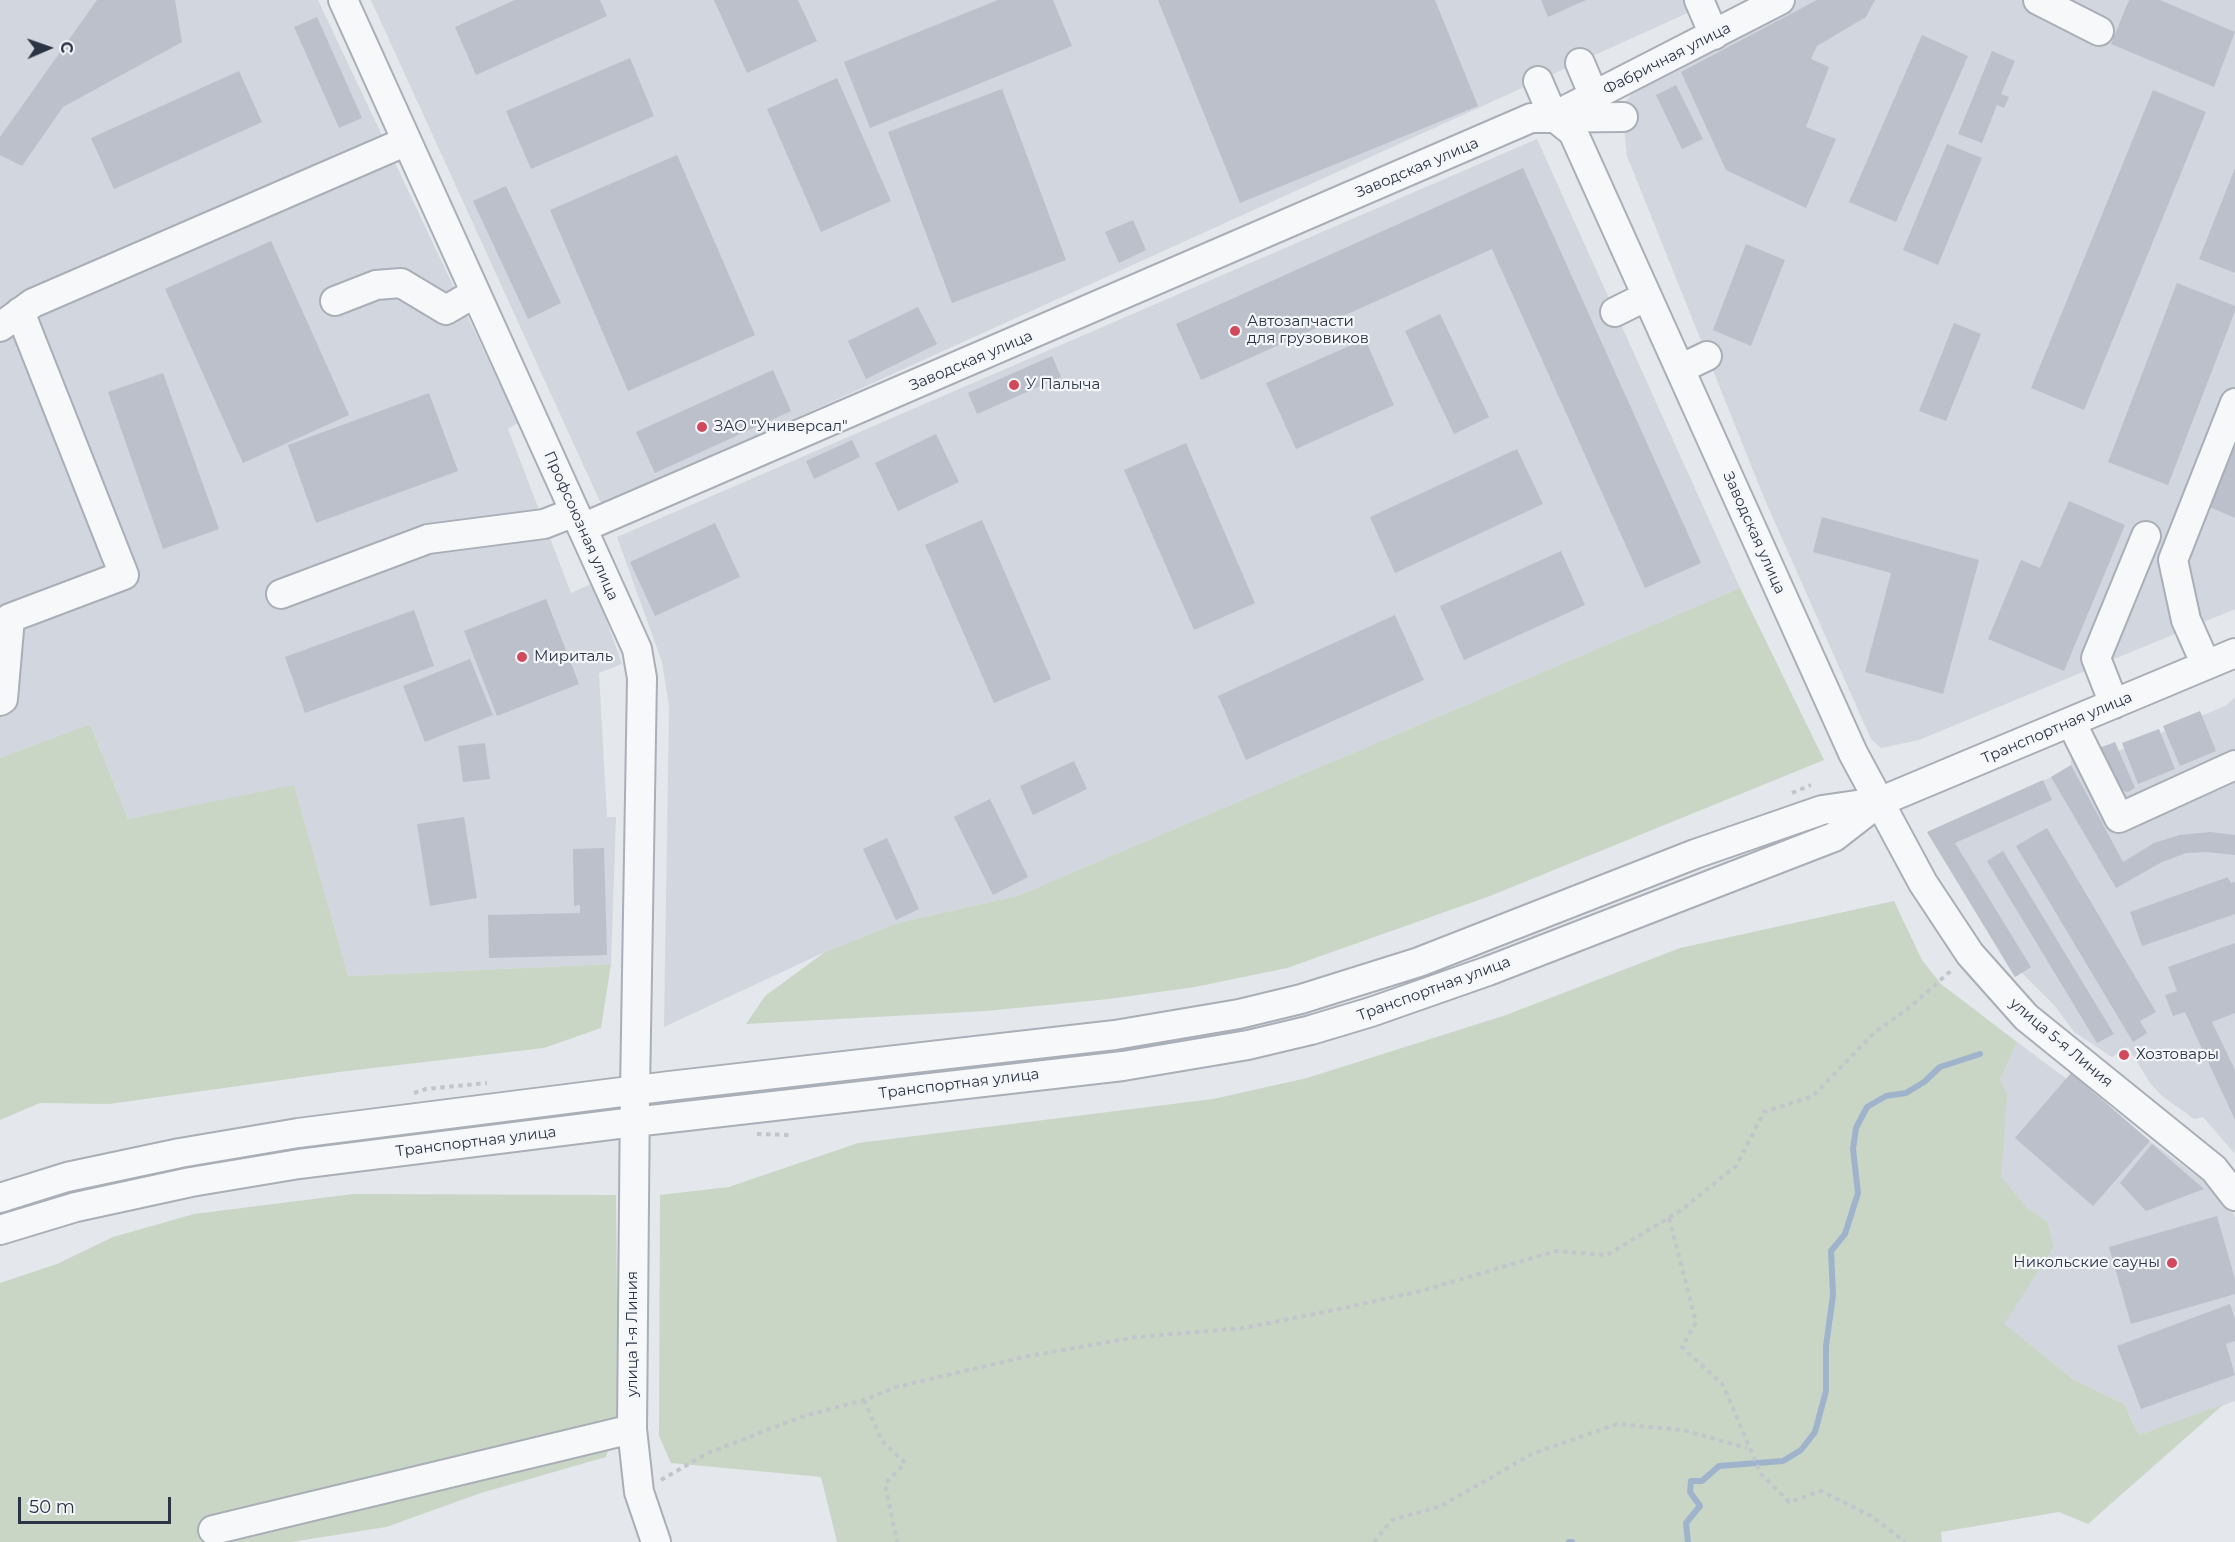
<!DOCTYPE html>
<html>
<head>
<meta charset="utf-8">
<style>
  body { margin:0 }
  #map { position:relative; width:2235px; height:1542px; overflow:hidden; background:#e4e7ec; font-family:Montserrat,sans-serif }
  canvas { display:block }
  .north { position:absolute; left:18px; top:18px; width:60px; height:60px; -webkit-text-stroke:4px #f4f6f9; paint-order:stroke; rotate:88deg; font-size:16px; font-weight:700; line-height:24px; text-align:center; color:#2b3445 }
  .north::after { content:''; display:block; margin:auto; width:21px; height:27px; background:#2b3445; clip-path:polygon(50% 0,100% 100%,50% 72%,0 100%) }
  .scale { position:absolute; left:18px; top:1497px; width:153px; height:27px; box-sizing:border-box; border:3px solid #2b3445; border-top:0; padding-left:8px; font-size:18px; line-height:21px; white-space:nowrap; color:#2b3445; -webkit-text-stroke:4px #f4f6f9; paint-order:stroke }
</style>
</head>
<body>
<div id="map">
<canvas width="2235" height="1542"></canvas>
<div class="north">С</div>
<div class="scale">50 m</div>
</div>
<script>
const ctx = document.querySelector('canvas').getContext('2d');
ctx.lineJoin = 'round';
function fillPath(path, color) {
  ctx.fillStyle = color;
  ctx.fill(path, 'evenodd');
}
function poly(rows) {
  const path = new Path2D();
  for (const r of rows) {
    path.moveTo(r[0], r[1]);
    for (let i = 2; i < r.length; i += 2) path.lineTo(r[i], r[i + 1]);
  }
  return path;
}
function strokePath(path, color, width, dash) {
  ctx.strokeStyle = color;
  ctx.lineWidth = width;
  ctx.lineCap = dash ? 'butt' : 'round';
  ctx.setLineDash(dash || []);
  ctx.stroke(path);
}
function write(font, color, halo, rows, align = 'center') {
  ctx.font = font + ' Montserrat,sans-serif';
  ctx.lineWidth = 4.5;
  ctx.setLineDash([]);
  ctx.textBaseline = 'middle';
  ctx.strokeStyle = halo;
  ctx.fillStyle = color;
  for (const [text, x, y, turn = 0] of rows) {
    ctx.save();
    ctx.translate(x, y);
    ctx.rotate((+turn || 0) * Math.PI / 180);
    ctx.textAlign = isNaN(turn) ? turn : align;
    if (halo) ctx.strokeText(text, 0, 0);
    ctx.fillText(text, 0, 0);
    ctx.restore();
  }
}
fillPath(poly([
  [0,0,318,0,518,423,508,429,571,593,593,583,622,664,599,673,607,817,616,817,611,964,348,976,294,786,128,819,90,724,0,758],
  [371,0,1716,0,602,506],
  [1798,0,2235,0,2235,609,1919,740,1881,748,1871,739,1765,500,1627,156,1622,106,1642,81],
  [1537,139,1740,588,1017,896,898,923,825,952,664,1027,669,706,662,662,617,537],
  [2235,697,2235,1154,2203,1117,2194,1119,2162,1096,2150,1083,2128,1047,2112,1057,2074,1032,2055,1006,2022,973,2015,977,1927,832,2051,777,2071,765,2071,753,2113,744,2116,752,2227,705],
  [2017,1042,2228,1199,2235,1218,2235,1401,2139,1435,2124,1404,2073,1379,2003,1324,2054,1247,2047,1221,2028,1209,2001,1178,2000,1080]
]), '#d2d6de');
fillPath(poly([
  [1740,588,1824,760,1490,896,1287,968,1195,987,1109,999,986,1011,746,1024,765,996,825,952,898,923,1017,896],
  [90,724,128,819,294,785,348,976,611,964,601,1028,544,1048,339,1072,109,1104,40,1103,0,1120,0,758],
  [1894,901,1922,960,1941,984,2017,1042,2000,1080,2007,1095,2001,1177,2028,1209,2047,1221,2054,1247,2004,1324,2073,1379,2124,1404,2139,1435,2224,1404,2088,1524,2059,1512,1941,1532,1942,1542,837,1542,821,1477,671,1463,659,1436,660,1195,729,1187,858,1143,1213,1099,1307,1078,1506,1015,1680,948],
  [353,1194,616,1195,618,1416,606,1457,481,1493,386,1527,291,1542,0,1542,0,1283,57,1264,113,1237,194,1214]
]), '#c9d6c5');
strokePath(poly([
  [1569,1542,1572,1542],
  [1688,1542,1686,1523,1700,1506,1690,1492,1691,1481,1702,1481,1719,1466,1783,1461,1801,1450,1815,1432,1826,1391,1826,1346,1833,1295,1831,1251,1845,1234,1858,1193,1853,1149,1856,1128,1867,1107,1886,1096,1906,1093,1924,1082,1940,1067,1980,1054]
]), '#9fb4cc', 6);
fillPath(poly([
  [97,0,175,0,182,42,63,107,22,166,0,155,0,137],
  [515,0,600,0,607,16,476,75,455,27],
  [714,0,798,0,817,41,747,73],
  [998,0,1053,0,1072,46,870,128,844,62],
  [1158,0,1435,0,1478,106,1240,203],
  [1541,0,1586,0,1548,17],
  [1817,0,1875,0,1866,17,1817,46,1811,59,1829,67,1806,127,1836,139,1806,208,1726,170,1681,72],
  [2129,0,2160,0,2235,32,2214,87,2111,44],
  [317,17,362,118,339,128,294,27],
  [1922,35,1968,56,1896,222,1849,202],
  [1992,51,2015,61,2001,94,2009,97,2004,108,1997,105,1982,143,1958,134],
  [630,58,654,116,531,169,506,111],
  [239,71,262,122,114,189,91,138],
  [837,78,891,201,821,232,767,109],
  [1676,85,1703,139,1682,149,1656,95],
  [1002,89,1066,260,952,303,888,132],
  [2153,90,2206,112,2084,410,2031,388],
  [1947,144,1982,158,1938,265,1903,250],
  [677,155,755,335,628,391,550,210],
  [1523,168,1701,563,1645,588,1492,249,1201,380,1176,324],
  [2235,168,2235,273,2199,259],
  [506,186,561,303,528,319,473,201],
  [1133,220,1146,250,1119,263,1105,232],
  [271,241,349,415,243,463,165,289],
  [1746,244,1785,260,1751,346,1713,330],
  [2177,283,2235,306,2235,311,2168,485,2108,462],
  [918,307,937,344,866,379,848,341],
  [1440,314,1489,417,1454,434,1405,331],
  [1954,323,1981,334,1946,421,1919,411],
  [1365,339,1394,405,1296,449,1266,383],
  [1052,356,1061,377,977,414,968,393],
  [773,370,791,411,655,473,636,432],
  [163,373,219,529,163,549,108,392],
  [429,393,458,471,316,523,288,445],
  [2235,433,2235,518,2205,505],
  [936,434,959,482,898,511,875,463],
  [852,440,860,457,814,479,806,461],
  [1186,443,1255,603,1194,630,1124,470],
  [1517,449,1543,504,1395,573,1370,517],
  [2069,501,2125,525,2064,671,1988,639,2021,560,2040,568],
  [1822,517,1979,560,1943,694,1865,672,1891,573,1813,552],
  [982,520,1051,679,994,703,925,545],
  [715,523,740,577,655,616,630,562],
  [1561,551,1585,605,1464,660,1440,606],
  [546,599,579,684,497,716,464,631],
  [414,610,434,666,305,713,285,657],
  [1395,615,1424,680,1246,760,1218,696],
  [470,659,493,715,425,742,403,686],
  [2200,711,2216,751,2180,766,2163,726],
  [2159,729,2175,769,2138,784,2122,743],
  [2115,742,2135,788,2128,792,2114,788,2097,749],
  [485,743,490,779,463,782,458,746],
  [1074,761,1087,789,1033,815,1020,786],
  [2071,765,2123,862,2154,843,2180,835,2210,832,2235,835,2235,855,2207,852,2186,853,2162,862,2116,888,2051,777],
  [2043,780,2052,800,1955,843,2031,967,2015,977,1927,832],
  [990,799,1028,877,993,895,954,817],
  [464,817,477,898,430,906,417,824],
  [2047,828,2156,1012,2140,1021,2147,1033,2133,1042,2016,846],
  [887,838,919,909,896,920,863,849],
  [604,848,607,955,489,958,488,915,580,913,580,905,574,906,573,849],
  [2003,851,2114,1034,2097,1043,1987,861],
  [2228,877,2231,883,2235,882,2235,914,2142,946,2130,912],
  [2235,943,2235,1013,2212,1022,2235,1070,2235,1120,2185,1012,2173,1016,2165,995,2177,991,2168,967],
  [2071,1073,2150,1141,2093,1206,2015,1138],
  [2152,1144,2204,1189,2146,1211,2120,1183],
  [2217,1216,2235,1279,2235,1294,2131,1324,2109,1247],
  [2230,1304,2235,1319,2235,1341,2226,1344,2235,1375,2141,1409,2117,1346]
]), '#bbc0ca');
const minor = poly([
  [343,0,637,649,642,678,635,1091,632,1429,639,1492,656,1542],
  [1699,0,1714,35],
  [2038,0,2099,31],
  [1580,63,1594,96],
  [1538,81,1553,116,1573,132,1853,753,1923,883,1970,954,2026,1017,2214,1169,2235,1196],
  [1558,114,1780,0],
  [335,301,376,285,401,283,446,310,475,293],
  [1615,312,1647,296],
  [0,327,33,303,407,141],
  [1680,369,1707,356],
  [582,528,1531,118,1623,117],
  [281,594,428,539,544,524,575,512],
  [2206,665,2186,620,2173,560,2235,403],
  [0,701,3,699,10,618,124,575,20,312],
  [2114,704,2096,658,2146,536],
  [2071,722,2119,818,2235,765],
  [0,1198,67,1177,180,1153,298,1133,669,1086,1115,1035,1239,1014,1301,999,1419,962,1695,854,1822,810,1877,802],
  [0,1230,76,1207,191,1182,299,1164,634,1122,1123,1066,1248,1045,1311,1030,1371,1012,1488,971,1834,837,1879,802,2235,653],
  [213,1530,632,1429]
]);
strokePath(minor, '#a9aeb7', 32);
strokePath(poly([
  [1792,793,1811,785],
  [414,1093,426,1089,487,1083],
  [757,1134,792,1135],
  [1669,1218,1696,1322,1682,1347,1723,1385,1761,1474,1789,1502,1821,1491,1871,1516,1905,1542],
  [864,1400,882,1441,905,1463,885,1484,897,1542],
  [661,1480,708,1453,801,1417,864,1400,896,1387,1029,1356,1137,1337,1244,1328,1334,1310,1421,1291,1556,1251,1607,1255,1680,1211,1736,1166,1764,1112,1813,1096,1875,1032,1909,1008,1953,969],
  [1374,1542,1392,1520,1441,1506,1532,1454,1617,1424,1683,1430,1747,1448]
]), '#c2c5cb', 4, [4.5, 4.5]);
strokePath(minor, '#f7f8fa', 28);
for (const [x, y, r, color] of [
  [1235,331,6,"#d1495b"],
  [1014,385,6,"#d1495b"],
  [702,427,6,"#d1495b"],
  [522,657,6,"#d1495b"],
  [2124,1055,6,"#d1495b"],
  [2172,1263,6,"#d1495b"]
]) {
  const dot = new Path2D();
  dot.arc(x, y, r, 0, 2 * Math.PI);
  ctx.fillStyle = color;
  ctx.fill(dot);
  strokePath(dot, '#f4f6f9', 2);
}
write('15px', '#2b3445', '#f4f6f9', [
  ["Фабричная улица",1667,59,-27],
  ["Заводская улица",1417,168,-23],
  ["Заводская улица",971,361,-23],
  ["Профсоюзная улица",581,526,66],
  ["Заводская улица",1754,533,66],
  ["Транспортная улица",2057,728,-23],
  ["Транспортная улица",1434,989,-20],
  ["улица 5-я Линия",2061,1043,40],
  ["Транспортная улица",959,1084,-7],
  ["Транспортная улица",476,1142,-7],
  ["улица 1-я Линия",633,1334,-90]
]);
write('15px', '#2b3445', '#f4f6f9', [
  ["Автозапчасти",1247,322],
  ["для грузовиков",1247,339],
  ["У Палыча",1026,385],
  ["ЗАО \"Универсал\"",714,427],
  ["Мириталь",534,657],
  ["Хозтовары",2136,1055],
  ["Никольские сауны",2160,1263,"right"]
], 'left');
</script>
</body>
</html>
